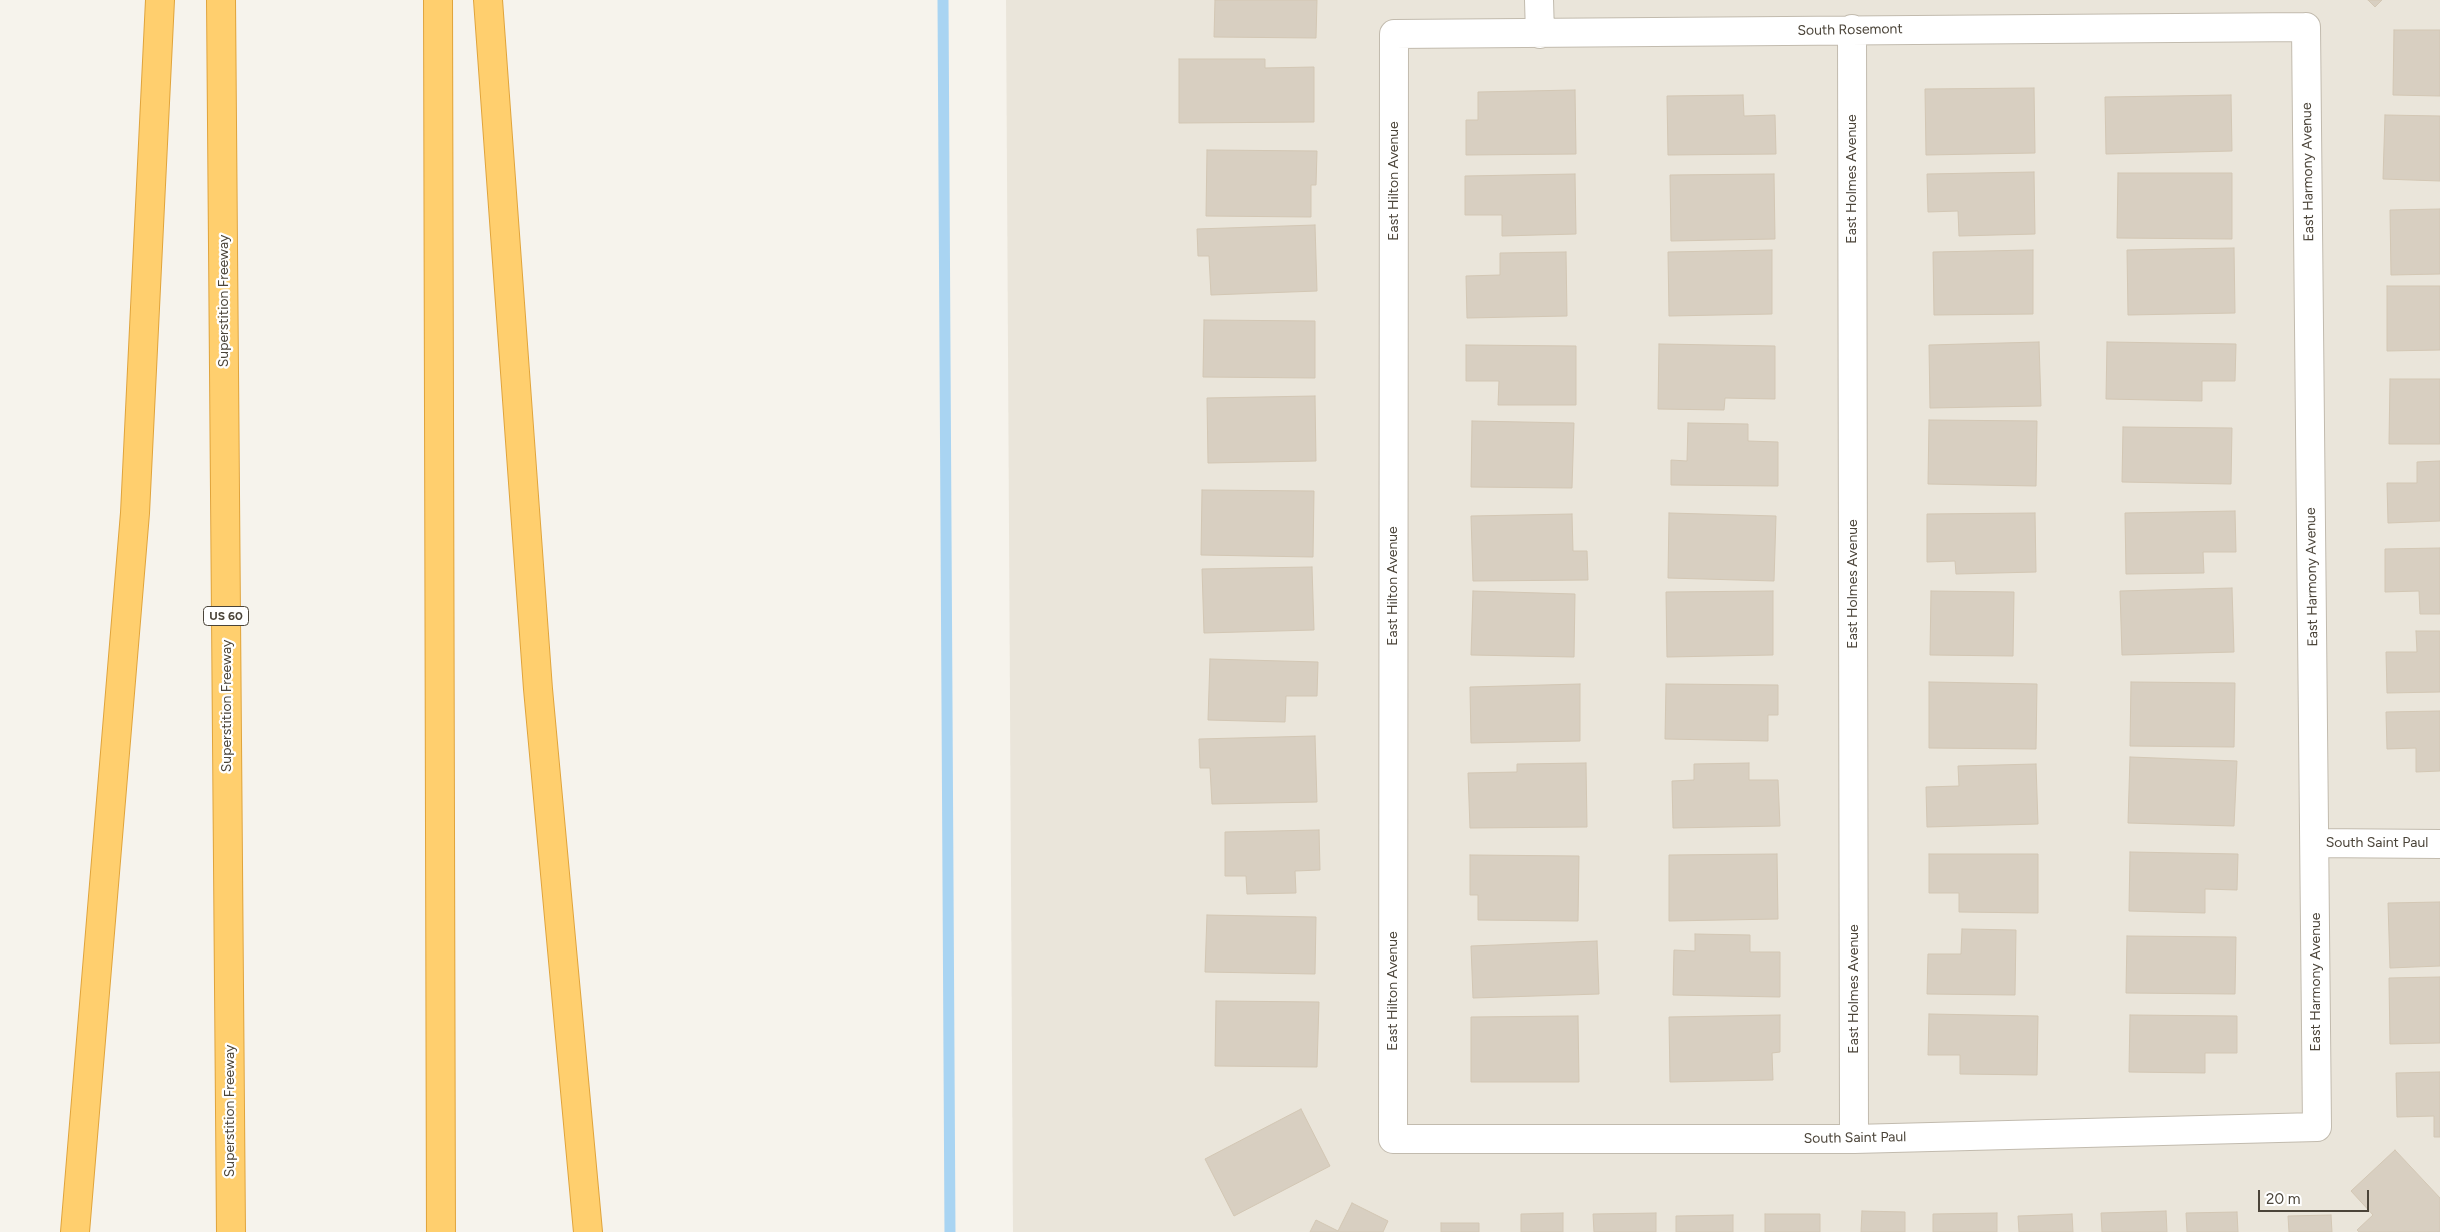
<!DOCTYPE html>
<html>
<head>
<meta charset="utf-8">
<style>
  body { margin:0 }
  #map { position:relative; width:2440px; height:1232px; overflow:hidden; background:#f6f3ec; font-family:Figtree,sans-serif }
  canvas { display:block }
  .scale { position:absolute; left:2258px; top:1190px; width:111px; height:22px; box-sizing:border-box; border:2px solid #4b4439; border-top:0; padding-left:6px; font-size:15px; line-height:18px; white-space:nowrap; color:#4b4439; -webkit-text-stroke:4px #fff; paint-order:stroke }
</style>
</head>
<body>
<div id="map">
<canvas width="2440" height="1232"></canvas>
<div class="scale">20 m</div>
</div>
<script>
const ctx = document.querySelector('canvas').getContext('2d');
ctx.lineJoin = 'round';
function fillPath(path, color) {
  ctx.fillStyle = color;
  ctx.fill(path, 'evenodd');
}
function poly(rows) {
  const path = new Path2D();
  for (const r of rows) {
    path.moveTo(r[0], r[1]);
    for (let i = 2; i < r.length; i += 2) path.lineTo(r[i], r[i + 1]);
  }
  return path;
}
function strokePath(path, color, width, dash) {
  ctx.strokeStyle = color;
  ctx.lineWidth = width;
  ctx.lineCap = dash ? 'butt' : 'round';
  ctx.setLineDash(dash || []);
  ctx.stroke(path);
}
function write(font, color, halo, rows, align = 'center') {
  ctx.font = font + ' Figtree,sans-serif';
  ctx.lineWidth = 4.5;
  ctx.setLineDash([]);
  ctx.textBaseline = 'middle';
  ctx.strokeStyle = halo;
  ctx.fillStyle = color;
  for (const [text, x, y, turn = 0] of rows) {
    ctx.save();
    ctx.translate(x, y);
    ctx.rotate((+turn || 0) * Math.PI / 180);
    ctx.textAlign = isNaN(turn) ? turn : align;
    if (halo) ctx.strokeText(text, 0, 0);
    ctx.fillText(text, 0, 0);
    ctx.restore();
  }
}
fillPath(poly([
  [1006,0,2440,0,2440,1232,1013,1232]
]), '#eae5da');
strokePath(poly([
  [943,0,950,1232]
]), '#a9d4f2', 11);
const building = poly([
  [1215,0,1317,0,1316,38,1214,37,1215,0],
  [2368,0,2382,0,2375,7,2368,0],
  [2394,30,2440,30,2440,96,2393,95,2394,30],
  [1179,59,1265,59,1265,68,1314,67,1314,122,1179,123,1179,59],
  [2034,88,2035,153,1926,155,1925,89,2034,88],
  [1575,90,1576,154,1466,155,1466,120,1478,120,1478,92,1575,90],
  [1743,95,1744,116,1775,115,1776,154,1668,155,1667,96,1743,95],
  [2231,95,2232,151,2106,154,2105,97,2231,95],
  [2385,115,2440,116,2440,181,2383,179,2385,115],
  [1207,150,1317,151,1316,185,1311,185,1311,217,1206,216,1207,150],
  [2034,172,2035,234,1959,236,1958,211,1928,212,1927,174,2034,172],
  [2118,173,2232,173,2232,239,2117,238,2118,173],
  [1575,174,1576,234,1502,236,1502,215,1465,215,1465,176,1575,174],
  [1774,174,1775,239,1671,241,1670,175,1774,174],
  [2440,209,2440,274,2391,275,2390,210,2440,209],
  [1315,225,1317,291,1211,295,1209,256,1198,256,1197,229,1315,225],
  [2234,248,2235,313,2128,315,2127,250,2234,248],
  [1772,250,1772,314,1669,316,1668,252,1772,250],
  [2033,250,2033,314,1934,315,1933,252,2033,250],
  [1566,252,1567,316,1467,318,1466,276,1500,275,1500,253,1566,252],
  [2387,286,2440,286,2440,350,2387,351,2387,286],
  [1204,320,1315,321,1315,378,1203,377,1204,320],
  [2039,342,2041,406,1930,408,1929,345,2039,342],
  [2107,342,2236,344,2235,381,2202,381,2202,401,2106,399,2107,342],
  [1659,344,1775,346,1775,399,1725,398,1724,410,1658,409,1659,344],
  [1466,345,1576,346,1576,405,1498,405,1499,381,1466,381,1466,345],
  [2390,379,2440,379,2440,444,2389,444,2390,379],
  [1315,396,1316,461,1208,463,1207,398,1315,396],
  [1929,420,2037,421,2036,486,1928,484,1929,420],
  [1472,421,1574,423,1572,488,1471,487,1472,421],
  [1688,423,1748,424,1748,441,1778,442,1778,486,1671,485,1671,460,1687,461,1688,423],
  [2123,427,2232,428,2231,484,2122,482,2123,427],
  [2440,461,2440,521,2388,523,2387,483,2417,483,2417,462,2440,461],
  [1202,490,1314,491,1313,557,1201,555,1202,490],
  [2235,511,2236,552,2203,552,2204,573,2126,574,2125,513,2235,511],
  [1669,513,1776,516,1774,581,1668,578,1669,513],
  [2035,513,2036,572,1956,574,1955,561,1927,562,1927,514,2035,513],
  [1572,514,1573,551,1587,551,1588,580,1473,581,1471,516,1572,514],
  [2440,548,2440,614,2420,614,2419,591,2385,592,2385,549,2440,548],
  [1312,567,1314,630,1204,633,1202,569,1312,567],
  [2232,588,2234,652,2122,655,2120,591,2232,588],
  [1473,591,1575,594,1574,657,1471,655,1473,591],
  [1773,591,1773,655,1667,657,1666,592,1773,591],
  [1931,591,2014,592,2013,656,1930,655,1931,591],
  [2416,631,2440,631,2440,692,2387,693,2386,652,2417,652,2416,631],
  [1210,659,1318,662,1317,696,1286,696,1285,722,1208,720,1210,659],
  [1929,682,2037,684,2036,749,1929,748,1929,682],
  [2131,682,2235,683,2234,747,2130,746,2131,682],
  [1580,684,1580,741,1471,743,1470,687,1580,684],
  [1666,684,1778,685,1778,715,1768,715,1768,741,1665,739,1666,684],
  [2440,711,2440,771,2416,772,2416,748,2387,749,2386,712,2440,711],
  [1315,736,1317,802,1212,804,1210,768,1200,768,1199,739,1315,736],
  [2130,757,2237,761,2234,826,2128,823,2130,757],
  [1586,763,1587,827,1470,828,1468,773,1517,772,1517,764,1586,763],
  [1749,763,1749,780,1778,780,1780,826,1673,828,1672,781,1694,780,1694,764,1749,763],
  [2036,764,2038,824,1927,827,1926,787,1959,786,1958,766,2036,764],
  [1319,830,1320,870,1295,871,1296,893,1247,894,1246,876,1225,876,1225,832,1319,830],
  [2130,852,2238,854,2237,890,2205,889,2205,913,2129,911,2130,852],
  [1777,854,1778,919,1669,921,1669,855,1777,854],
  [1929,854,2038,854,2038,913,1959,912,1959,893,1929,893,1929,854],
  [1470,855,1579,856,1578,921,1478,920,1478,895,1470,895,1470,855],
  [2440,902,2440,966,2390,968,2388,903,2440,902],
  [1207,915,1316,917,1315,974,1205,972,1207,915],
  [1962,929,2016,930,2015,995,1927,994,1928,954,1961,954,1962,929],
  [1695,934,1750,935,1750,952,1780,952,1780,997,1673,995,1674,950,1695,951,1695,934],
  [2127,936,2236,937,2235,994,2126,993,2127,936],
  [1597,941,1599,994,1473,998,1471,946,1597,941],
  [2440,977,2440,1043,2390,1044,2389,978,2440,977],
  [1216,1001,1319,1002,1317,1067,1215,1066,1216,1001],
  [1929,1014,2038,1016,2037,1075,1960,1074,1960,1055,1928,1055,1929,1014],
  [1780,1015,1780,1052,1772,1053,1773,1080,1670,1082,1669,1017,1780,1015],
  [2130,1015,2237,1016,2237,1053,2205,1053,2205,1073,2129,1072,2130,1015],
  [1578,1016,1579,1082,1471,1082,1471,1017,1578,1016],
  [2440,1072,2440,1137,2434,1137,2434,1116,2397,1117,2396,1073,2440,1072],
  [1301,1109,1330,1166,1234,1216,1205,1159,1301,1109],
  [2395,1150,2440,1198,2440,1232,2359,1232,2357,1230,2373,1215,2351,1191,2395,1150],
  [1352,1203,1388,1221,1383,1232,1310,1232,1316,1220,1338,1231,1352,1203],
  [1862,1211,1905,1212,1905,1232,1861,1232,1862,1211],
  [2166,1211,2167,1232,2102,1232,2101,1213,2166,1211],
  [2237,1212,2238,1232,2187,1232,2186,1213,2237,1212],
  [1563,1213,1563,1232,1521,1232,1521,1214,1563,1213],
  [1656,1213,1656,1232,1594,1232,1593,1214,1656,1213],
  [1997,1213,1997,1232,1933,1232,1933,1214,1997,1213],
  [1765,1214,1820,1214,1820,1232,1765,1232,1765,1214],
  [2072,1214,2073,1232,2019,1232,2018,1216,2072,1214],
  [1733,1215,1733,1232,1676,1232,1676,1216,1733,1215],
  [2331,1215,2332,1232,2289,1232,2288,1216,2331,1215],
  [1441,1223,1479,1223,1479,1232,1441,1232,1441,1223]
]);
fillPath(building, '#d8cfc1');
strokePath(building, '#d3c7b4', 1);
const street = poly([
  [1539,0,1540,34],
  [2306,27,2317,1127,1854,1139,1393,1139,1394,34,2306,27],
  [1852,29,1854,1139],
  [2315,843,2440,844]
]);
const highway = poly([
  [221,0,231,1232],
  [438,0,441,1232],
  [488,0,538,689,588,1232],
  [75,1232,135,513,160,0]
]);
strokePath(street, '#c2bbae', 30);
strokePath(highway, '#e0a43c', 30);
strokePath(street, '#fff', 28);
strokePath(highway, '#ffcf6e', 28);
for (const [x, y, w] of [
  [226,616,45]
]) {
  const box = new Path2D();
  box.roundRect(x - w / 2, y - 9.5, w, 19, 4);
  ctx.fillStyle = '#fff';
  ctx.fill(box);
  strokePath(box, '#4b4439', 1);
}
write('bold 12px', '#4b4439', null, [
  ["US 60",226,616]
]);
write('14px', '#4b4439', '#fff', [
  ["South Rosemont",1850,30,-1],
  ["East Harmony Avenue",2308,172,-91],
  ["East Holmes Avenue",1852,179,-90],
  ["East Hilton Avenue",1394,181,-90],
  ["Superstition Freeway",224,301,-90],
  ["East Harmony Avenue",2312,577,-91],
  ["East Holmes Avenue",1853,584,-90],
  ["East Hilton Avenue",1393,586,-90],
  ["Superstition Freeway",227,706,-90],
  ["South Saint Paul",2377,843],
  ["East Harmony Avenue",2316,982,-90],
  ["East Holmes Avenue",1854,989,-90],
  ["East Hilton Avenue",1393,991,-90],
  ["Superstition Freeway",230,1111,-90],
  ["South Saint Paul",1855,1138,-1]
]);
</script>
</body>
</html>
